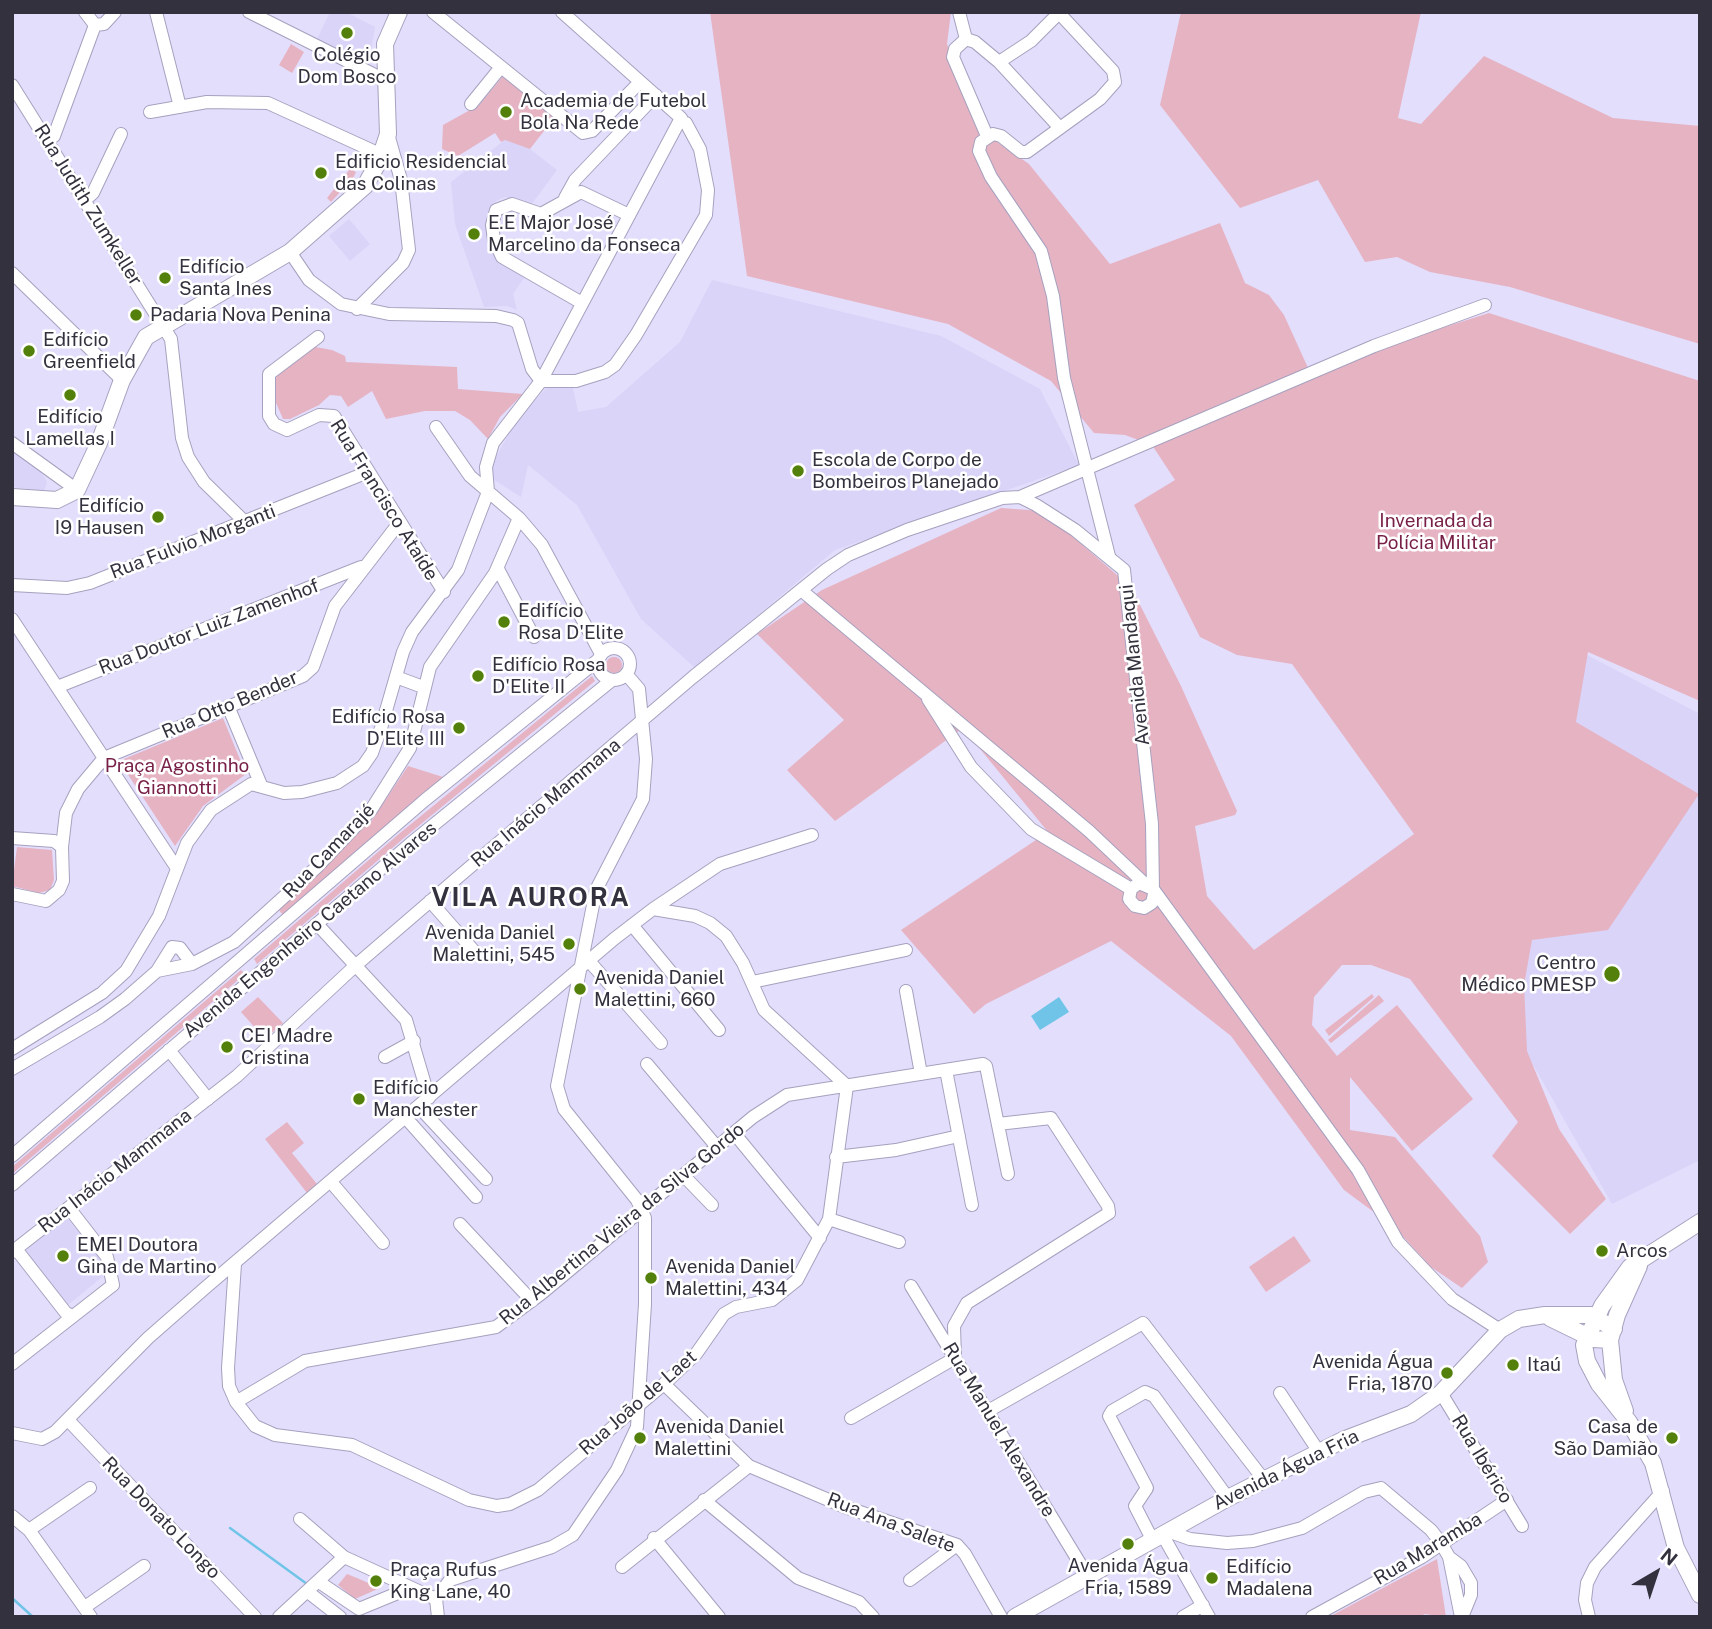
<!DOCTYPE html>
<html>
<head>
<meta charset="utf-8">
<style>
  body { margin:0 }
  #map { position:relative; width:1712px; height:1629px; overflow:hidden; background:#e3defc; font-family:"Public Sans",sans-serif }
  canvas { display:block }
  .frame { position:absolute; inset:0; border:14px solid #33313d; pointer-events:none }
  .north { position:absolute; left:1621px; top:1538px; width:70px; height:70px; -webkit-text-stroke:5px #fff; paint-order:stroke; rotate:39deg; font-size:19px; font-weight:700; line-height:28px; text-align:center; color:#33313d }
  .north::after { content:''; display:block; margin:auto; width:24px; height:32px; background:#33313d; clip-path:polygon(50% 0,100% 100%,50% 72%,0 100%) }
</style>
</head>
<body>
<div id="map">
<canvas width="1712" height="1629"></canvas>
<div class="frame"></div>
<div class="north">N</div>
</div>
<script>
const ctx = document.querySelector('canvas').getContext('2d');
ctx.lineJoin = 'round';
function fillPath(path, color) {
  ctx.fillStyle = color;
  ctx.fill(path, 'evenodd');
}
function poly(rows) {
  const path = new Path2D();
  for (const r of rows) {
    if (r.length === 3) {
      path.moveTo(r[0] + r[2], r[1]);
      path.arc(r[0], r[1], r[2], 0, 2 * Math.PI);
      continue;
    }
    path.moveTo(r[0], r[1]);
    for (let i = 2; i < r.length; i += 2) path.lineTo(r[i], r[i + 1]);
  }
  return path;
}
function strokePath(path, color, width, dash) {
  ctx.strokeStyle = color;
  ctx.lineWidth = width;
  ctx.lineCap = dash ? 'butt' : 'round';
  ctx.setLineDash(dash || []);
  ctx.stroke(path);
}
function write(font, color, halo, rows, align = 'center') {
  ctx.font = font + ' "Public Sans",sans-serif';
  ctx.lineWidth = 5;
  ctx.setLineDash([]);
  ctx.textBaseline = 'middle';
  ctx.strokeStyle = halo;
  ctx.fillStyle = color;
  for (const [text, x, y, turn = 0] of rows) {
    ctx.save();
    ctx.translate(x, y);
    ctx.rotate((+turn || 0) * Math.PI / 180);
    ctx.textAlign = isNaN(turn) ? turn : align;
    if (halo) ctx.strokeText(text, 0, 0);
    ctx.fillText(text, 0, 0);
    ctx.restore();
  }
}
fillPath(poly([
  [330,12,346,12,375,27,369,64,317,39],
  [505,140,526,146,557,170,531,205,505,197,496,201,488,210,491,245,524,278,513,294,517,310,507,306,484,307,455,224,451,182],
  [349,219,370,244,350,261,329,236],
  [712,280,941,336,1040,389,1079,465,835,550,695,668,641,619,577,505,528,465,521,497,491,478,494,461,514,424,549,385,573,388,578,412,606,407,680,342],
  [12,450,42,473,47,482,44,491,12,487],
  [1562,642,1700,714,1700,1160,1612,1204,1519,1040,1530,908,1537,734],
  [67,1218,102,1261,103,1276,68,1305,25,1250]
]), '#dad4f9');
fillPath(poly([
  [710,12,951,12,947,44,968,102,984,133,1029,164,1110,264,1220,223,1245,283,1269,295,1284,315,1309,370,1489,313,1700,381,1700,701,1588,652,1576,722,1699,794,1608,930,1532,940,1524,985,1527,1051,1559,1129,1606,1199,1570,1234,1492,1156,1518,1122,1410,979,1371,965,1342,965,1314,997,1312,1025,1337,1056,1397,1005,1473,1099,1412,1151,1350,1077,1350,1130,1395,1137,1480,1236,1488,1262,1462,1288,1431,1267,1394,1227,1344,1190,1231,1036,1111,941,986,1004,974,1014,901,930,1048,832,963,728,835,821,787,770,844,720,757,634,822,590,1001,508,1043,511,1131,587,1181,686,1237,811,1235,815,1195,826,1207,896,1254,950,1414,834,1292,664,1237,655,1200,637,1134,505,1175,480,1152,445,1125,435,1094,433,1051,381,948,324,747,276],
  [1181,12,1421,12,1398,118,1421,124,1484,56,1613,118,1700,126,1700,344,1510,287,1430,272,1397,257,1365,262,1318,180,1240,208,1160,105],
  [291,44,304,52,292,73,279,65],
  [503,76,554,118,530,149,505,140,501,142,495,133,458,156,442,149,443,125,479,105],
  [350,169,356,172,353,178,331,202,327,198],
  [310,346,332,350,345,356,346,362,457,367,458,389,523,394,500,417,488,439,470,420,455,411,425,411,386,419,372,391,348,407,341,396,330,395,319,405,290,419,283,419,273,396,276,378,283,366],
  [614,665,8],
  [592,676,595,681,404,838,257,964,254,959,400,833],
  [223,718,246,774,203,806,175,846,119,761],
  [408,766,443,777,283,915,278,909,322,862,372,820],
  [17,847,52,850,54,880,50,890,39,893,12,886],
  [241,970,245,974,12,1174,12,1167],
  [1372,994,1374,997,1329,1036,1325,1030],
  [1379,995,1384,1001,1331,1043,1328,1040],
  [258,997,283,1023,265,1039,241,1012],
  [287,1122,304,1143,292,1153,317,1184,307,1193,265,1139],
  [1294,1236,1311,1261,1266,1292,1249,1267],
  [1437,1559,1446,1617,1425,1614,1418,1617,1329,1617],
  [347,1574,357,1578,380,1588,355,1599,338,1585]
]), '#e6b3c3');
fillPath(poly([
  [1059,997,1069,1012,1040,1030,1031,1016]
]), '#6fc4e8');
strokePath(poly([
  [230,1528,307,1584],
  [12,1598,33,1617]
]), '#6fc4e8', 2.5);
const minor = poly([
  [85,12,95,25],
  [156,12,180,107],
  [249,12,385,80],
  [433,12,583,133,592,131,640,82],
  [959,12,966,39],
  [95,25,104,24,115,12],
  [999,62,1031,41,1059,13,1113,71,1115,82,1100,99,1060,128],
  [12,85,171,339,182,438,188,457,204,482,245,522],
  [471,104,501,67],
  [150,112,207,102,268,103,382,155],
  [987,136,953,57,955,49,966,39,975,42,999,62,1060,128,1027,152,1021,152,1001,136,993,134,981,142,979,151,991,177,1041,251,1053,296,1064,378,1109,556],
  [48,140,54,136,95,25],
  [565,198,575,180,656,95],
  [85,200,93,193,121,134],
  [290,252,309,280,341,304,389,314,496,316,513,320,518,323,532,369,541,381],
  [12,273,122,380],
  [582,303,502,257,494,240,492,225,496,210,512,204,541,214,581,192,629,215],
  [357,309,403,263,409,250,401,180,388,134],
  [318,337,269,374,269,416,274,424,287,430,319,415,334,416,444,592],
  [541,381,576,381,605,372,615,365,636,335,706,215,708,190,700,149,686,123],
  [436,427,470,476,519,518,542,545,601,654],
  [12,443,77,490],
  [488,492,486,467,493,443,541,381,681,118,562,12],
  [1020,497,1374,346,1485,305],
  [498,569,534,637],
  [12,585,67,588,90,583,368,472],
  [801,590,1089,831,1144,883],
  [12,619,176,867],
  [614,664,16],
  [396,677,423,687],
  [57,687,361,567],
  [928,699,971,767,1031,829,1131,889],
  [228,706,261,785],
  [12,838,54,841,62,847],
  [12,894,46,901,59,890,63,881,62,847,66,813,78,789,104,758,303,676,313,667,335,606,399,523],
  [1154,894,1152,903,1144,908,1135,906,1129,899,1131,889,1139,883,1153,889,1358,1170,1398,1242,1452,1299,1500,1330],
  [430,901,474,951],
  [653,909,720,864,812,835],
  [317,924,406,1020,429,1098],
  [632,925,719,1030],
  [589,961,661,1043],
  [157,971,192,964,234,942,318,866,371,810,410,748,430,667,495,573,519,518],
  [752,982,906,950],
  [906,991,921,1074],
  [12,1049,102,993,126,971,159,916,187,843,211,810,251,784,284,793,302,792,337,783,363,766,372,753,381,728,403,652,412,632,458,570,488,492],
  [169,1050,208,1099],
  [385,1057,414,1041],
  [647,1064,717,1147],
  [12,1069,100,1017,125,999,157,971,172,947,180,948,192,964],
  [946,1070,972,1205],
  [419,1107,486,1179],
  [406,1118,476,1197],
  [734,1133,820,1238],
  [12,1156,425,800,598,660],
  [836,1157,896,1150,959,1136],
  [683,1175,712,1205],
  [331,1182,383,1243],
  [12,1185,410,844,612,680],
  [829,1219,899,1242],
  [460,1224,532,1301],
  [16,1249,66,1313,73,1316],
  [12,1252,237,1076,355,966,456,879,693,677,827,569,848,555,907,530,1002,498,1020,497,1036,505,1075,530,1124,570,1152,824,1153,889],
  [235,1264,228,1368,229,1386,236,1402,255,1426,275,1435,352,1445,469,1500,497,1506,510,1504,538,1490,664,1384,696,1354,724,1314,736,1307,772,1300,797,1280,829,1219,847,1086],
  [911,1286,1087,1575],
  [12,1364,113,1285,107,1257,69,1208],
  [664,1384,749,1466,845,1507,957,1545,965,1554,1001,1617],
  [1280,1393,1319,1452],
  [1441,1393,1522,1526],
  [236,1402,305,1361,496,1327,542,1293,753,1117,787,1095,983,1064,986,1066,1008,1174],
  [988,1411,1143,1323,1264,1480],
  [851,1418,955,1358,954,1326,967,1303,1109,1213,1108,1206,1051,1118,998,1124],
  [68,1420,255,1617],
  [12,1433,42,1439,55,1432,148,1338,205,1288,614,939,653,909,695,916,710,923,726,936,743,963,764,1010,847,1086],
  [704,1500,798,1578,859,1602,873,1617],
  [12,1516,29,1530,91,1617],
  [300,1519,344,1557,436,1599],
  [29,1530,90,1488],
  [1167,1531,1190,1539,1227,1543,1253,1541,1302,1528,1364,1492,1381,1488,1431,1530,1441,1543,1449,1557,1461,1617],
  [1162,1534,1209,1617],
  [654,1538,719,1617],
  [1152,1539,1135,1506,1147,1488,1109,1416,1112,1411,1145,1392,1154,1396,1228,1498],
  [1449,1557,1461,1566,1471,1583,1471,1595,1462,1617],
  [622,1567,749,1466],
  [910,1580,957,1545],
  [319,1582,359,1609,410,1588],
  [308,1592,340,1617],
  [85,1607,144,1566],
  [279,1617,344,1557],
  [438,1617,436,1599,450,1580,552,1547,573,1535,617,1470,637,1427,645,1304,645,1218,637,1200,564,1109,557,1086,596,890,643,799,646,759,639,689,627,675],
  [1183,1617,1203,1605],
  [1312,1617,1422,1557,1507,1500],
  [1589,1617,1585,1600,1587,1583,1595,1567,1663,1491]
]);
const major = poly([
  [12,497,57,500,77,490,99,443,122,380,146,337,290,252,365,186,379,161,388,134,385,44,399,12],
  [1700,1222,1630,1267,1602,1306,1584,1345,1587,1361,1599,1384,1629,1422,1653,1463,1676,1548,1700,1595],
  [1550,1318,1593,1339,1610,1340],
  [1625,1411,1614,1380,1610,1340,1617,1315,1639,1266],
  [1015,1617,1228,1498,1343,1440,1411,1414,1441,1393,1500,1330,1519,1319,1545,1315,1591,1315,1614,1329]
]);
strokePath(minor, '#a6a1be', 14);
strokePath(major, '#a6a1be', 18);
strokePath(minor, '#fff', 12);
strokePath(major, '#fff', 16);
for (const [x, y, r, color] of [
  [347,33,7,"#53800a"],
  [506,112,7,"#53800a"],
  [321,173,7,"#53800a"],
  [474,234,7,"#53800a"],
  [165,278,7,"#53800a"],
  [136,315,7,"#53800a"],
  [29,351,7,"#53800a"],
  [70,395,7,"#53800a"],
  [798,471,7,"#53800a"],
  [158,517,7,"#53800a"],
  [504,622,7,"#53800a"],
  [478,676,7,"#53800a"],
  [459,728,7,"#53800a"],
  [569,944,7,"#53800a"],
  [1612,974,9,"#53800a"],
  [580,989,7,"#53800a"],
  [227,1047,7,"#53800a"],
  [359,1099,7,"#53800a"],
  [1602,1251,7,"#53800a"],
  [63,1256,7,"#53800a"],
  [651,1278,7,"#53800a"],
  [1513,1365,7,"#53800a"],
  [1447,1373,7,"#53800a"],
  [640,1438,7,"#53800a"],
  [1672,1438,7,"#53800a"],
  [1128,1544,7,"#53800a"],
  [1212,1578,7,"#53800a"],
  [376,1581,7,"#53800a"]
]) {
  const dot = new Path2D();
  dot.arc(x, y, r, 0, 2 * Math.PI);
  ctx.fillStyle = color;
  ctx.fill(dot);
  strokePath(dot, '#fff', 2.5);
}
write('19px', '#33313d', '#fff', [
  ["Colégio",347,55,"center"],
  ["Dom Bosco",347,77,"center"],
  ["Academia de Futebol",520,101],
  ["Bola Na Rede",520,123],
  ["Edificio Residencial",335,162],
  ["das Colinas",335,184],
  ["E.E Major José",488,223],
  ["Marcelino da Fonseca",488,245],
  ["Edifício",179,267],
  ["Santa Ines",179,289],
  ["Padaria Nova Penina",150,315],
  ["Edifício",43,340],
  ["Greenfield",43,362],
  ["Edifício",70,417,"center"],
  ["Lamellas I",70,439,"center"],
  ["Escola de Corpo de",812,460],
  ["Bombeiros Planejado",812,482],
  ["Edifício",144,506,"right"],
  ["I9 Hausen",144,528,"right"],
  ["Edifício",518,611],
  ["Rosa D'Elite",518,633],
  ["Edifício Rosa",492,665],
  ["D'Elite II",492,687],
  ["Edifício Rosa",445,717,"right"],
  ["D'Elite III",445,739,"right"],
  ["Avenida Daniel",555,933,"right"],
  ["Malettini, 545",555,955,"right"],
  ["Centro",1596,963,"right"],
  ["Médico PMESP",1596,985,"right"],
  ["Avenida Daniel",594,978],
  ["Malettini, 660",594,1000],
  ["CEI Madre",241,1036],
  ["Cristina",241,1058],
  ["Edifício",373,1088],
  ["Manchester",373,1110],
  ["EMEI Doutora",77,1245],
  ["Gina de Martino",77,1267],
  ["Arcos",1616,1251],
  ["Avenida Daniel",665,1267],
  ["Malettini, 434",665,1289],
  ["Avenida Água",1433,1362,"right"],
  ["Fria, 1870",1433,1384,"right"],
  ["Itaú",1527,1365],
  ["Avenida Daniel",654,1427],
  ["Malettini",654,1449],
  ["Casa de",1658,1427,"right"],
  ["São Damião",1658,1449,"right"],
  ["Avenida Água",1128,1566,"center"],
  ["Fria, 1589",1128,1588,"center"],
  ["Edifício",1226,1567],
  ["Madalena",1226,1589],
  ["Praça Rufus",390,1570],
  ["King Lane, 40",390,1592]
], 'left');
write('19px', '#33313d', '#fff', [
  ["Rua Judith Zumkeller",88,205,58],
  ["Rua Francisco Ataíde",384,500,58],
  ["Rua Fulvio Morganti",193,542,-21],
  ["Rua Doutor Luiz Zamenhof",209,627,-21],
  ["Avenida Mandaqui",1135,665,-96],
  ["Rua Otto Bender",230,705,-23],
  ["Rua Inácio Mammana",546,803,-40],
  ["Rua Camarajé",329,851,-46],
  ["Avenida Engenheiro Caetano Alvares",310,930,-40],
  ["Rua Inácio Mammana",115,1171,-38],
  ["Rua Albertina Vieira da Silva Gordo",622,1224,-39],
  ["Rua João de Laet",638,1403,-41],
  ["Rua Manuel Alexandre",999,1430,59],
  ["Rua Ibérico",1482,1459,59],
  ["Avenida Água Fria",1286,1470,-26],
  ["Rua Donato Longo",161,1518,46],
  ["Rua Ana Salete",891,1523,21],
  ["Rua Maramba",1428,1549,-31]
]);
write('19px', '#771f46', '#fff', [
  ["Invernada da",1436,521],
  ["Polícia Militar",1436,543],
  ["Praça Agostinho",177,766],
  ["Giannotti",177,788]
]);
ctx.letterSpacing = '2px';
write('bold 26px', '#33313d', '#fff', [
  ["VILA AURORA",531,898]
]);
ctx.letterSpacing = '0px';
</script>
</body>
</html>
